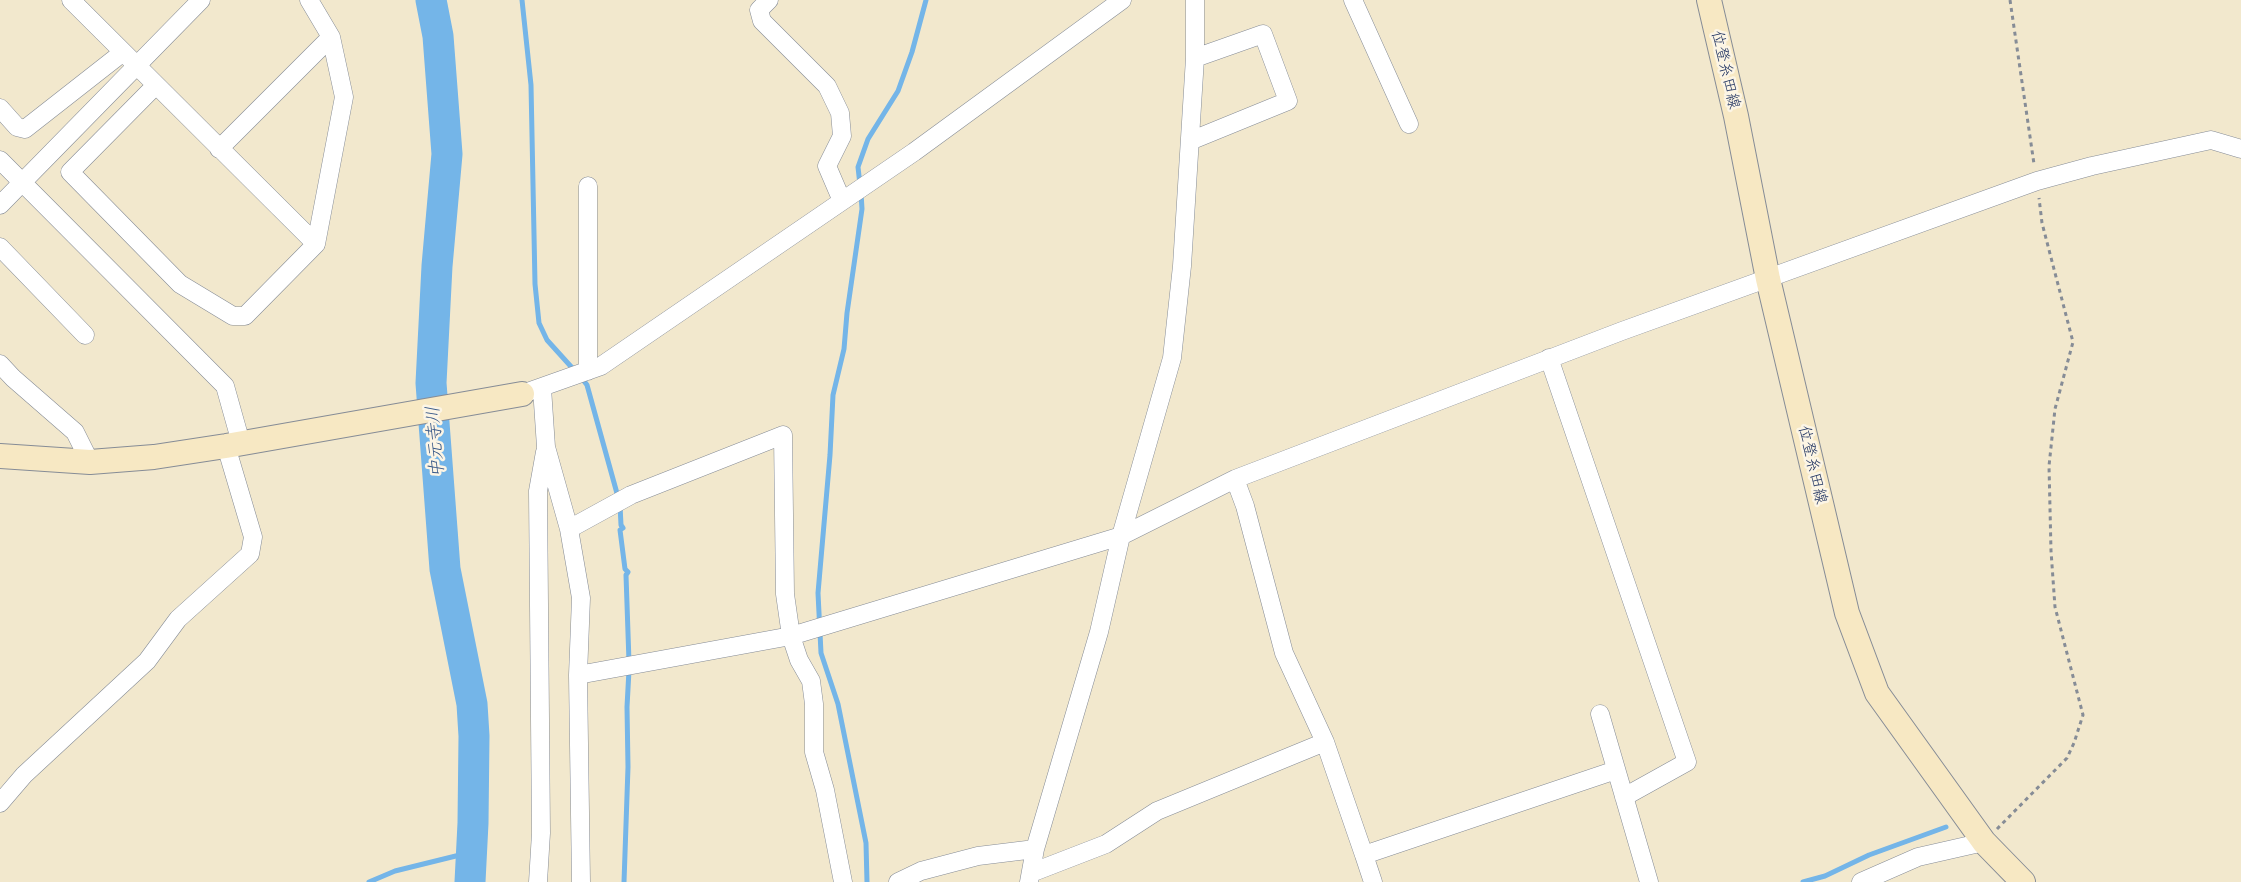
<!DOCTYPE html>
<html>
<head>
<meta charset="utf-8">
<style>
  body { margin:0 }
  canvas { display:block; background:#f2e8cd }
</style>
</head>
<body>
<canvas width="2241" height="882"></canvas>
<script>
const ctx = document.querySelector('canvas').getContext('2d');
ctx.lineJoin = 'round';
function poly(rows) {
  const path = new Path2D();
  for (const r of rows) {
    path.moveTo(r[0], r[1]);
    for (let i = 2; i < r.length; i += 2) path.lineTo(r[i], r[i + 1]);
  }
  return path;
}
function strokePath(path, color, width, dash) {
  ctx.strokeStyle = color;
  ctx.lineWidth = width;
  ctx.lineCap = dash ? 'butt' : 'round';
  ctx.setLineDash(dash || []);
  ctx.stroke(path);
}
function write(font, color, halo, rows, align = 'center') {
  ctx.font = font + ' "Balsamiq Sans","Klee One",sans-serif';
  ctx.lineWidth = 5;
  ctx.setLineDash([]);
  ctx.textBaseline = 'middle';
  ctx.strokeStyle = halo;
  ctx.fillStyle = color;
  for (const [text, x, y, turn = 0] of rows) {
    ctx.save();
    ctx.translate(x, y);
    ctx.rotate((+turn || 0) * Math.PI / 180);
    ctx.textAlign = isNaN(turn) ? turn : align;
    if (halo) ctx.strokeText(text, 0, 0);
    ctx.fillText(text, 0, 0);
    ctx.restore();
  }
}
strokePath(poly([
  [522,0,531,85,535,284,539,323,547,340,575,371],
  [860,185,858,167,868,139,898,91,912,52,926,0],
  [861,193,862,209,847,313,844,349,833,395,830,455,818,593,821,653,838,704,866,843,867,882],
  [581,377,587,385,618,497],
  [620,505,621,525,623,528,620,530,625,569,628,572,626,575,629,662],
  [369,882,395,871,472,852],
  [624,882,628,767,627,707,629,670],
  [1803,882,1825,876,1869,855,1946,827]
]), '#74b5e8', 5);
strokePath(poly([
  [431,0,438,36,447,154,437,266,431,383,445,569,472,704,474,736,473,823,470,882]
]), '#74b5e8', 31);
const street = poly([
  [71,0,316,244,245,316,233,316,180,284,70,172,155,86],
  [309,0,331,37,344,97,316,244],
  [769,0,759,10,762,21,827,86,840,113,842,136,827,166,842,201],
  [1353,0,1409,124],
  [0,108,17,127,25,129,122,53],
  [1190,141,1288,101,1263,34,1195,58],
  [219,149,331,37],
  [0,160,225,386,241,443],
  [0,205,201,0],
  [0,247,85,335],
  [1549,358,1687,762,1624,797],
  [0,364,13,378,75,432,90,462],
  [588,371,588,186],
  [542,388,546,447,569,529,581,598,578,675,581,882],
  [522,394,601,366,914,152,1122,0],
  [1235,479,1245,506,1284,653,1325,742,1364,855],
  [569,529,631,495,783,435,785,594,791,636,799,660,811,681,814,704,814,752,825,790,843,882],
  [578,675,791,636,1121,536,1235,479,1622,331,2037,181,2092,166,2211,140,2241,149],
  [1600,714,1649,882],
  [0,803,24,775,147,661,178,619,250,554,253,537,226,446],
  [1031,873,1106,844,1157,811,1325,742],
  [538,882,541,833,538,491,545,452],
  [898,882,921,871,978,856,1035,849],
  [1029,882,1035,849,1099,632,1121,536,1172,358,1182,266,1195,58,1195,0],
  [1373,882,1364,855,1616,770],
  [1861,882,1918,857,1984,842]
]);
const secondary = poly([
  [1709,0,1736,116,1768,279,1847,613,1877,693,1984,842,2023,882],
  [0,456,90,462,154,457,226,446,522,394]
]);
strokePath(street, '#868c96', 19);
strokePath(secondary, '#868c96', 26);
strokePath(poly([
  [2010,0,2034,164],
  [1997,829,2067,758,2074,743,2083,715,2055,607,2051,551,2049,466,2055,409,2073,342,2042,223,2039,198]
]), '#868c96', 3, [4, 4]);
strokePath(street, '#fff', 18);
strokePath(secondary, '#f7e8c3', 24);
write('16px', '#1b2f5e', '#fcf5e5', [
  ["位登糸田線",1725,70,77],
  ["位登糸田線",1812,465,77]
]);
write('italic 18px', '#365787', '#fcf5e5', [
  ["中元寺川",436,442,-94]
]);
</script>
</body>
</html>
